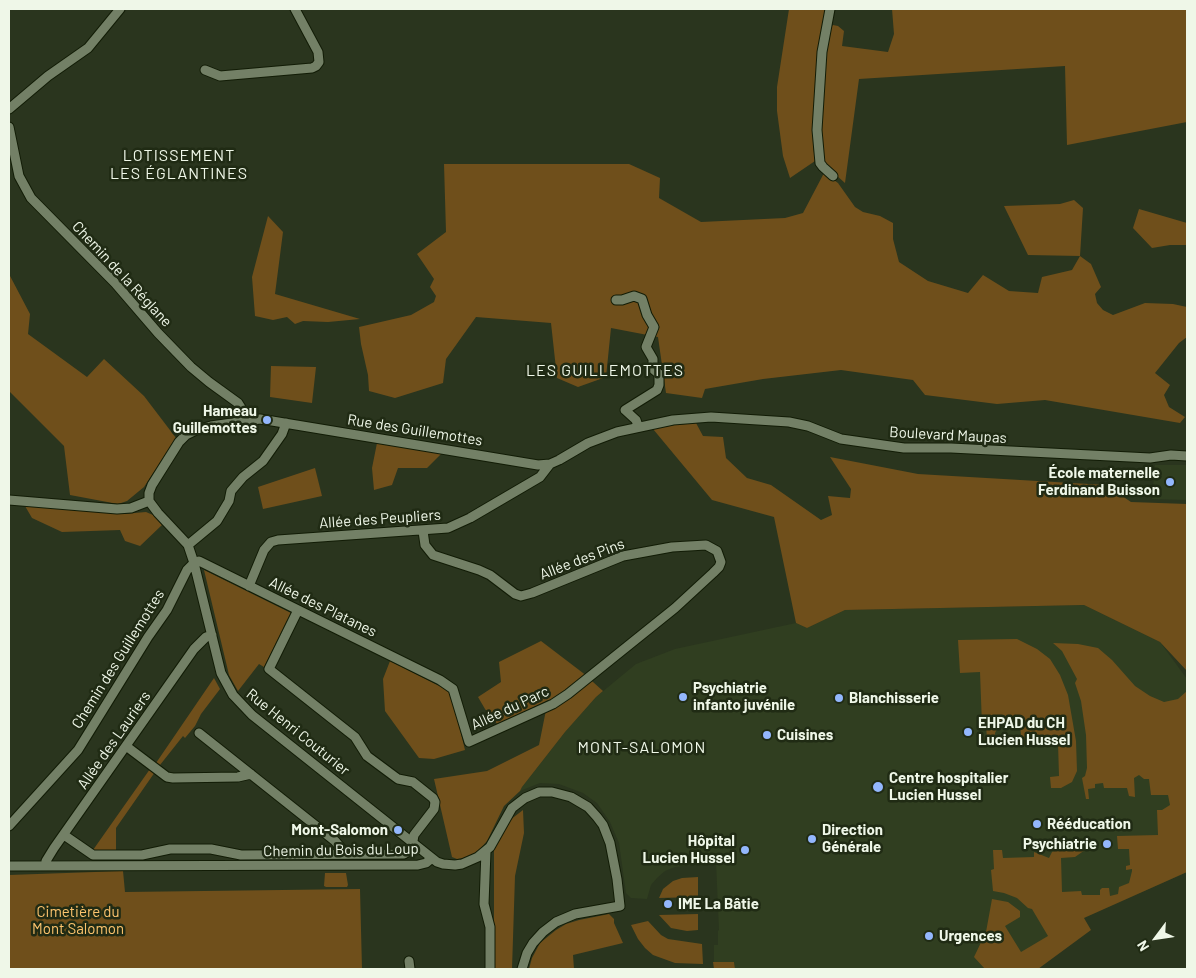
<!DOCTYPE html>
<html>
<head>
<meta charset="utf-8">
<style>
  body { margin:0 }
  #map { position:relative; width:1196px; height:978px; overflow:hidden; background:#2a351e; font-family:Barlow,sans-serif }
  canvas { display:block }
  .frame { position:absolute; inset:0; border:10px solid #eff7e8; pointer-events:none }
  .north { position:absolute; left:1131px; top:913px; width:50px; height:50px; -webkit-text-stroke:4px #202b14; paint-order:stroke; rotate:239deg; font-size:14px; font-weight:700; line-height:20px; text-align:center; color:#eff7e8 }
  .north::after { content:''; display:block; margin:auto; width:18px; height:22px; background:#eff7e8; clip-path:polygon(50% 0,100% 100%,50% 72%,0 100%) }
</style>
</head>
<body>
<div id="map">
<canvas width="1196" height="978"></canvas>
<div class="frame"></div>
<div class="north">N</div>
</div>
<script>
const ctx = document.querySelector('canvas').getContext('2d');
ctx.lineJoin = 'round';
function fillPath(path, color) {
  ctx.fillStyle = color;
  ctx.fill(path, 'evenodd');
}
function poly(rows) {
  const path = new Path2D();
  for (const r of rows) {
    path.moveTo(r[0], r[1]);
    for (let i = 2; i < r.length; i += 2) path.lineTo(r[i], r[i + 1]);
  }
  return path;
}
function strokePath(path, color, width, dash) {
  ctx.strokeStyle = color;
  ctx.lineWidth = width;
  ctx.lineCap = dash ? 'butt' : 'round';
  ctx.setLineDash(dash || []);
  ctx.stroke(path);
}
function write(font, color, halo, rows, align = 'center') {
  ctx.font = font + ' Barlow,sans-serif';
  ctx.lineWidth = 5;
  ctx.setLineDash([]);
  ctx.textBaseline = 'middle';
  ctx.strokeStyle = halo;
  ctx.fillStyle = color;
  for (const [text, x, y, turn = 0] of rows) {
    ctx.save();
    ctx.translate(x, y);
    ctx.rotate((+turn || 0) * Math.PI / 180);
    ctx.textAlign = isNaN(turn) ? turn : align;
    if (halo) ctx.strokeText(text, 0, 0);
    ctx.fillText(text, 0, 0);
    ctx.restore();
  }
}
fillPath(poly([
  [1155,465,1187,465,1187,500,1152,499],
  [1084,605,1160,642,1187,679,1187,872,1083,918,1013,969,735,969,734,962,714,962,714,945,718,945,718,931,719,930,716,862,675,867,665,871,657,878,651,885,647,899,631,898,626,893,619,843,610,822,597,803,583,793,559,784,540,783,520,791,522,787,565,732,596,697,636,664,675,649,796,623,807,628,845,610]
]), '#303e20');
fillPath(poly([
  [789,9,826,9,813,112,813,144,815,161,790,178,783,156,777,111,777,87],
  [892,9,1187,9,1187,122,1067,145,1065,66,859,79,845,183,828,168,824,161,820,113,828,30,833,25,838,26,844,31,842,46,888,52,894,34],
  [444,164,629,164,660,178,659,198,701,222,785,218,803,213,824,173,838,183,855,207,863,212,880,216,893,223,893,239,899,262,928,281,968,293,983,275,1009,291,1038,293,1042,277,1072,270,1080,256,1028,255,1004,206,1060,204,1074,200,1083,208,1080,256,1091,264,1101,287,1095,294,1097,303,1103,310,1113,315,1145,303,1173,304,1187,307,1187,337,1179,343,1155,373,1170,385,1164,395,1169,407,1185,417,1180,423,1045,400,997,404,925,395,913,380,841,370,763,379,705,389,702,398,666,393,658,337,611,328,606,377,578,387,557,378,551,323,476,317,446,359,443,383,395,398,369,391,368,375,361,344,359,327,411,315,434,302,436,296,430,287,434,279,417,254,446,232],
  [1139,209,1187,223,1187,245,1170,245,1152,248,1133,228],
  [268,216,283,232,275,294,360,319,328,322,303,321,295,324,287,317,273,320,255,316,252,277],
  [9,274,30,314,28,334,87,377,104,359,144,396,176,438,144,487,127,501,118,504,70,495,64,446,9,391],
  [271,366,316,367,312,403,270,397],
  [696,423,703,436,723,437,726,458,747,478,771,485,821,520,832,515,828,496,850,498,851,489,830,457,918,474,1106,485,1131,502,1187,504,1187,671,1160,642,1084,605,845,610,807,628,796,623,774,517,712,500,653,429,674,425],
  [377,443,442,453,427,468,398,468,392,485,374,490,372,468],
  [315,468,322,496,263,509,258,487],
  [25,506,123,514,146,512,153,515,162,525,140,546,125,541,120,530,62,532,32,518],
  [204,570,291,613,264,667,259,664,238,691,229,675],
  [1017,639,1037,649,1050,659,1060,675,1068,695,1076,741,1077,771,1072,782,1061,788,1051,788,1050,777,1059,776,1058,743,1022,745,1020,726,1013,720,999,725,995,733,995,739,987,739,986,725,982,725,980,672,960,673,958,640],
  [541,641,583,673,603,691,596,697,565,732,522,787,520,791,504,806,487,841,479,850,469,857,457,859,452,857,434,779,487,771,539,745,548,700,498,725,485,709,478,697,501,682,499,662],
  [1053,643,1078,644,1098,648,1112,660,1135,686,1150,696,1164,702,1178,699,1187,691,1187,872,1084,918,1091,930,1038,969,985,969,974,957,986,932,992,899,1008,902,1020,911,1020,917,1005,926,1021,952,1048,936,1032,909,1028,908,1017,898,1004,893,993,891,991,870,994,869,993,850,1002,850,1003,858,1034,857,1034,852,1049,858,1052,852,1060,849,1075,849,1083,847,1085,850,1075,857,1061,858,1062,892,1081,891,1082,895,1100,895,1100,890,1102,888,1109,888,1110,896,1118,894,1119,887,1129,883,1132,871,1132,869,1126,870,1126,866,1130,865,1129,849,1118,849,1117,836,1158,835,1157,810,1162,810,1170,805,1168,795,1151,795,1149,779,1144,779,1139,775,1134,778,1135,797,1129,796,1127,788,1104,788,1103,783,1095,784,1095,788,1088,789,1089,799,1086,799,1082,778,1085,776,1087,768,1086,735,1081,701,1075,683,1077,679,1062,651],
  [390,661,451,692,465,750,434,759,419,758,385,711,383,679],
  [214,678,220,689,201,714,195,726,185,738,183,736,160,765,156,763],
  [150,769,155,772,116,828,116,851,95,852,93,850],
  [523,810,524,833,515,876,512,969,494,969,494,849,510,820],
  [123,871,125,892,360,889,362,969,9,969,9,875],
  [325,873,346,873,348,885,347,887,326,887,324,886],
  [698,877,698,897,659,898,663,889,673,881,682,878],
  [609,914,614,919,614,923,623,943,573,955,574,969,529,969,532,958,540,943,556,930,566,924,579,920],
  [698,914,698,930,687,931,671,928,659,915],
  [648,921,661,935,668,939,702,944,703,964,675,963,653,955,645,948,638,939,631,925],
  [713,962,734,962,735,969,714,969]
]), '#6f4f1b');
const street = poly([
  [830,9,822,52,817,130,820,163,823,167,833,176],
  [205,70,220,76,312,68,316,66,319,62,318,52,295,9],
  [9,109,48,76,88,48,120,9],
  [9,127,19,176,31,198,115,283,158,333,191,367,209,382,238,403,243,411,244,420],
  [616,300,622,300,634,296,642,299,647,315,654,327,646,347,653,359,653,369,659,374,659,385,657,390,625,410,636,420,638,426],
  [9,500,117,509,131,508,149,501],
  [149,501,149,493,152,485,179,442,186,435,196,430,211,426,260,419,538,465,550,464,559,460,588,443,617,432,673,420,711,417,789,422,808,426,841,439,904,448,951,448,1150,458,1171,455,1187,456],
  [149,501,158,513,188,545,194,563,221,673,233,695,252,715,437,862,443,864,455,865,462,864,478,857,490,847,512,808,525,798,539,792,552,792,571,797,588,807,597,817,603,825,610,843,617,879,620,906,575,914,556,922,543,932,533,943,527,953,522,969],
  [188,545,217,521,229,501,231,491,243,477,263,461,282,434,286,423],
  [194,563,199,561,440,680,453,689,469,742,553,704,568,694,675,608,713,573,719,567,721,562,717,551,706,545,672,547,623,556,532,593,521,596,515,594,490,575,479,570,433,555,425,545,423,531],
  [249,586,264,550,271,542,278,540,448,528,470,518,540,477,550,464],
  [199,733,335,841,346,854],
  [126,746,167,777,173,778,238,777,251,774],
  [9,826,78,750,148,637,167,610,187,570,194,563],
  [64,835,93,855,142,855,170,849,211,849,241,855,404,854,409,851,412,847,414,835,434,809,435,802,433,798,413,782,398,779,367,756,355,737,269,669,298,610],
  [486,851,484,904,490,927,490,969],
  [9,866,418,865,426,863,432,858],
  [47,866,46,861,54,848,194,649,206,637,212,635],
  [409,961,410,969]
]);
strokePath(street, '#121c06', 11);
strokePath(street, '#738066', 9);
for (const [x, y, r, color] of [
  [267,420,5,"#93b7fd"],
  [1170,482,5,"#93b7fd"],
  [683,697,5,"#93b7fd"],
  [839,698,5,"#93b7fd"],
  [968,732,5,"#93b7fd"],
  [767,735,5,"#93b7fd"],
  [878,787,6,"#93b7fd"],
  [1037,824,5,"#93b7fd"],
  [398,830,5,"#93b7fd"],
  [812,839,5,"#93b7fd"],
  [1107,844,5,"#93b7fd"],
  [745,850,5,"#93b7fd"],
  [668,904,5,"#93b7fd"],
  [929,936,5,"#93b7fd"]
]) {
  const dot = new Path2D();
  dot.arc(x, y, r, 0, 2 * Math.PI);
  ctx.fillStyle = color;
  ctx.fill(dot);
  strokePath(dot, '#202b14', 2);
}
write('15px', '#eff7e8', '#202b14', [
  ["Chemin de la Réglane",122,274,47],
  ["Rue des Guillemottes",415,430,9],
  ["Boulevard Maupas",948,435,3],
  ["Allée des Peupliers",380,519,-4],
  ["Allée des Pins",582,559,-21],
  ["Allée des Platanes",323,607,26],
  ["Chemin des Guillemottes",118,659,-58],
  ["Allée du Parc",510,708,-25],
  ["Rue Henri Couturier",298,732,39],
  ["Allée des Lauriers",114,740,-55],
  ["Chemin du Bois du Loup",341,850,-1]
]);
write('bold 15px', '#eff7e8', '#202b14', [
  ["Hameau",257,411,"right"],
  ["Guillemottes",257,428,"right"],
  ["École maternelle",1160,473,"right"],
  ["Ferdinand Buisson",1160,490,"right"],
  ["Psychiatrie",693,688],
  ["infanto juvénile",693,705],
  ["Blanchisserie",849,698],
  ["EHPAD du CH",978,723],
  ["Lucien Hussel",978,740],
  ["Cuisines",777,735],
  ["Centre hospitalier",889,778],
  ["Lucien Hussel",889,795],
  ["Rééducation",1047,824],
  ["Mont-Salomon",388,830,"right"],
  ["Direction",822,830],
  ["Générale",822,847],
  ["Hôpital",735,841,"right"],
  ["Lucien Hussel",735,858,"right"],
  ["Psychiatrie",1097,844,"right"],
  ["IME La Bâtie",678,904],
  ["Urgences",939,936]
], 'left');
write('15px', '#fdc46e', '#202b14', [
  ["Cimetière du",78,912],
  ["Mont Salomon",78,929]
]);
ctx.letterSpacing = '1px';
write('16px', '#eff7e8', '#202b14', [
  ["LOTISSEMENT",179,156],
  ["LES ÉGLANTINES",179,174],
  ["LES GUILLEMOTTES",605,371],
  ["MONT-SALOMON",642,748]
]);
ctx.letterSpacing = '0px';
</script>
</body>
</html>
